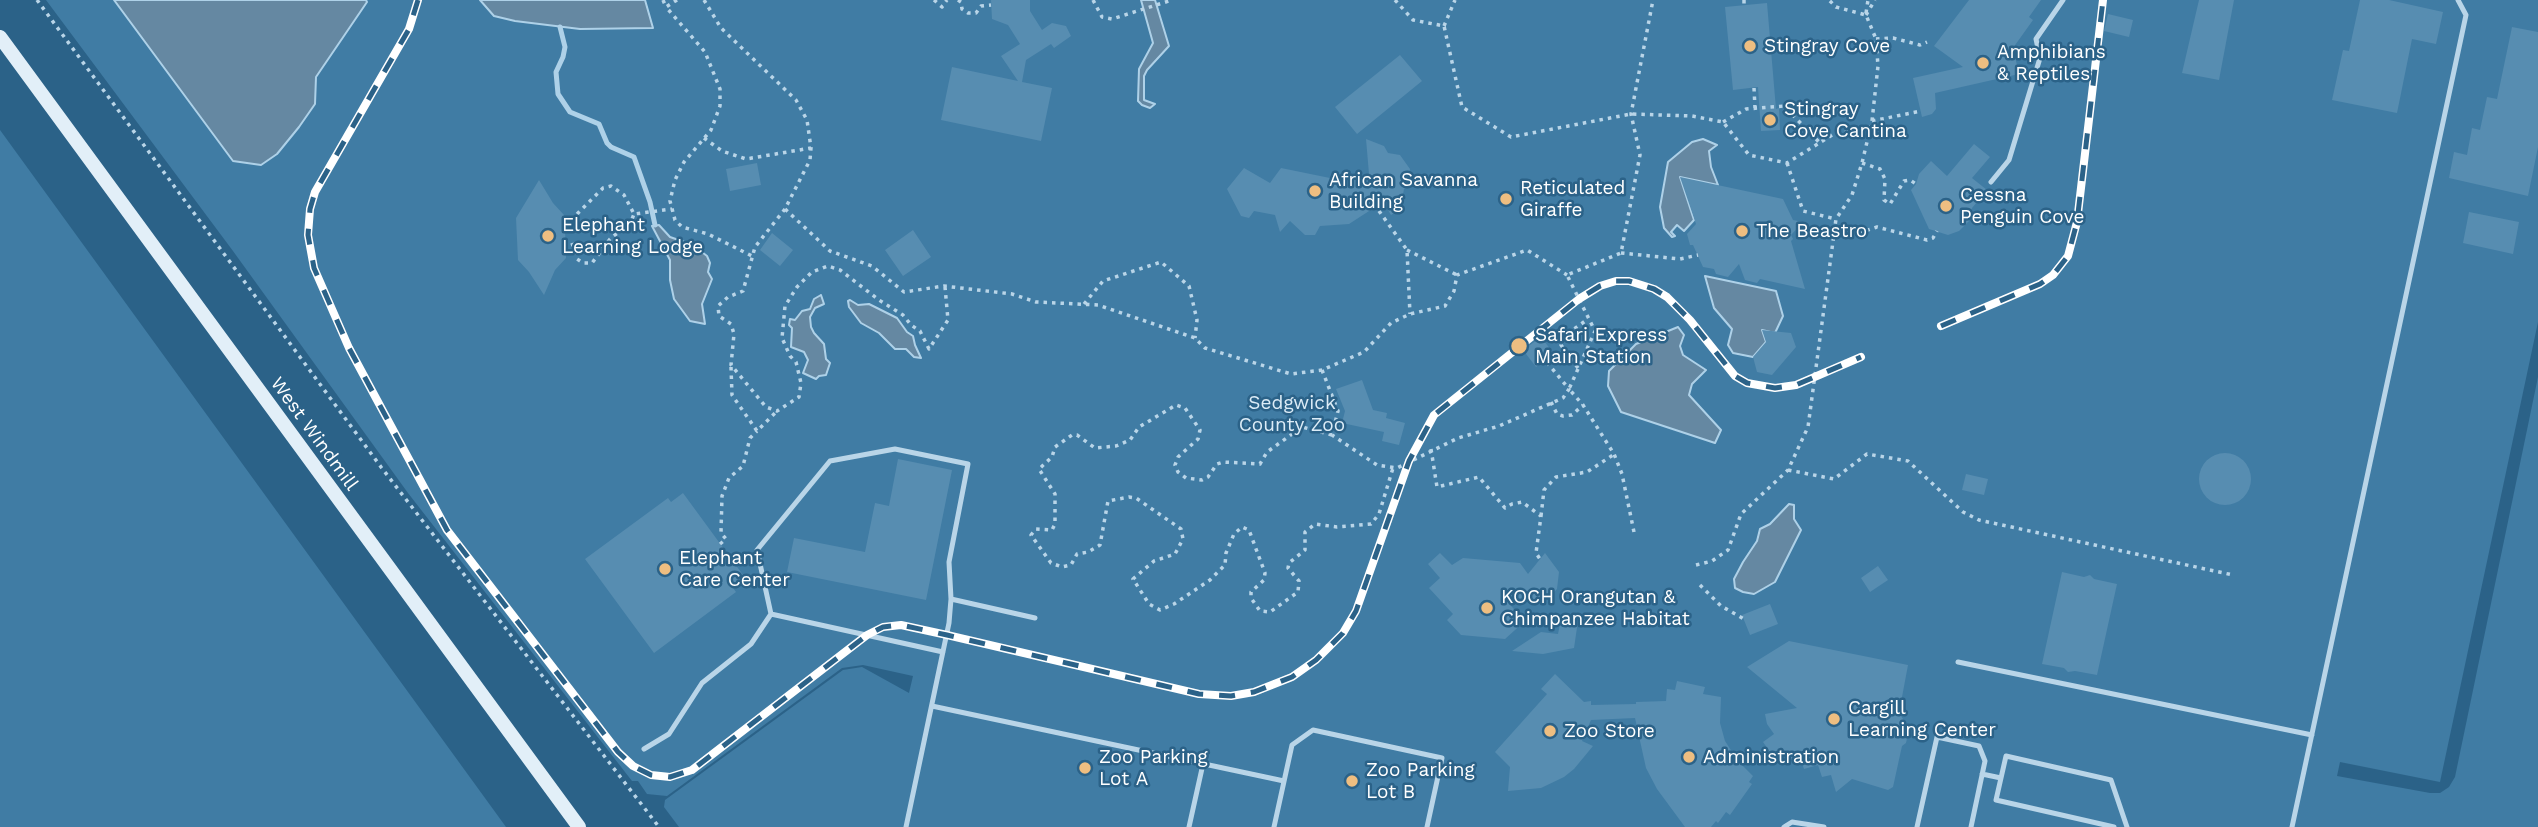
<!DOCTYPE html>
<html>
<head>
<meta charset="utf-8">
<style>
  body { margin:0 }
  canvas { display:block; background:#2b6288 }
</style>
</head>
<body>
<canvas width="2538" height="827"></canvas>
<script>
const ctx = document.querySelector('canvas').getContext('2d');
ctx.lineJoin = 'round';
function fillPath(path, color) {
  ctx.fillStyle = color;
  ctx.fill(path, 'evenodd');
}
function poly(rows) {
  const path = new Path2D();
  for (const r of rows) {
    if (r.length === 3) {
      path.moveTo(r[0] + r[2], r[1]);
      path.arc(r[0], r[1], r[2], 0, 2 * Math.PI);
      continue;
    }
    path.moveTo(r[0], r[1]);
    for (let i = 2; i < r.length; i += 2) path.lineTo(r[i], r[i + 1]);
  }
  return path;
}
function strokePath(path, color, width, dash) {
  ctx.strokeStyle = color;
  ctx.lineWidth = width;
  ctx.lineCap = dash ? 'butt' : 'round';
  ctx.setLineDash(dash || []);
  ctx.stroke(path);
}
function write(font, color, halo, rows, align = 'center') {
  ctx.font = font + ' "Work Sans",sans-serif';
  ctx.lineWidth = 5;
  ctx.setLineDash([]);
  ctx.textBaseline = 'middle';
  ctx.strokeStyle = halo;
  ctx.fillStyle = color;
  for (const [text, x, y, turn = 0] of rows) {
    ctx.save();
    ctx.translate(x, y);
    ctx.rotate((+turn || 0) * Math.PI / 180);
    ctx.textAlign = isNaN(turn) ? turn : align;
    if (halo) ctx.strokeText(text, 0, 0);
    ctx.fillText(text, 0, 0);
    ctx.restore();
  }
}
fillPath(poly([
  [46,0,2538,0,2538,322,2440,782,2340,762,2337,776,2430,793,2440,793,2449,787,2455,777,2538,377,2538,827,679,827,664,807,665,800,843,670,862,667,909,693,913,676,863,665,842,668,667,796,647,794,638,781,632,781,408,493,233,251],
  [0,130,506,827,0,827]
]), '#407ca4');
const water = poly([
  [114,0,366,0,367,2,316,77,315,104,299,127,277,154,261,165,233,161,114,0],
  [480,0,645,0,653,28,580,29,515,21,494,16,480,0],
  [1141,0,1155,0,1169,46,1147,70,1144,76,1144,100,1155,104,1150,108,1142,105,1138,101,1139,69,1153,43,1141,0],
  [1703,139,1717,145,1709,151,1711,167,1718,185,1680,177,1694,220,1684,231,1677,225,1671,232,1675,236,1672,237,1664,228,1660,207,1668,162,1692,142,1703,139],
  [659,225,670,237,693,245,707,256,710,263,708,272,712,279,702,304,705,324,690,321,674,299,670,280,670,260,652,226,659,225],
  [1705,276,1776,291,1783,316,1775,333,1762,330,1766,342,1753,357,1733,353,1728,345,1732,329,1714,308,1705,276],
  [821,295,824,304,815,308,810,317,811,327,814,333,824,344,826,359,830,363,826,375,819,376,816,379,803,373,808,360,804,352,791,347,792,328,789,325,790,319,795,320,802,311,810,309,814,299,821,295],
  [850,300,858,305,869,304,897,318,907,332,913,336,915,345,921,358,914,357,906,349,895,349,879,333,861,323,849,307,848,301,850,300],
  [1678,327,1684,335,1680,346,1683,355,1706,370,1692,384,1689,395,1721,430,1715,443,1621,412,1608,386,1609,371,1636,344,1678,327],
  [1789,504,1794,505,1794,519,1801,530,1775,582,1754,594,1743,592,1735,588,1734,579,1743,562,1757,541,1760,529,1770,524,1789,504]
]);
fillPath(water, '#6588a2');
strokePath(water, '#aed1e8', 2);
strokePath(poly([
  [560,27,565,47,563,57,556,72,558,94,570,112,599,124,607,143,611,147,634,157,650,202,655,225]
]), '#aed1e8', 5);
fillPath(poly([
  [991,0,1030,0,1030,11,1042,30,1052,23,1066,26,1071,36,1054,48,1051,44,1026,60,1022,82,1052,88,1041,141,941,120,952,67,1018,81,1001,56,1020,44,1008,25,992,19],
  [1969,0,2041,0,2029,17,2033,20,2013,48,2019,74,1935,93,1936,109,1932,114,1922,117,1913,78,1963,67,1934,46],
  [2199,0,2234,0,2219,80,2182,73],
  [2360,0,2389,0,2443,12,2436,44,2412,39,2397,113,2332,100,2343,50,2349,51],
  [1767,3,1776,109,1779,108,1780,130,1761,131,1758,87,1733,90,1725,7],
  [2108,14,2133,20,2129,37,2104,31],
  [2512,27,2538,32,2538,147,2528,196,2449,178,2454,152,2467,155,2472,128,2480,130,2487,97,2497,99],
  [1400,55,1422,81,1357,134,1335,107],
  [1366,139,1384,146,1388,153,1400,155,1410,169,1407,188,1404,189,1400,209,1391,215,1383,202,1349,224,1320,226,1315,235,1305,235,1290,221,1280,232,1275,215,1254,211,1249,218,1241,216,1227,189,1244,168,1270,183,1281,168,1330,178,1332,185,1369,174],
  [1974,144,1990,157,1972,178,1987,190,1972,208,1969,221,1959,231,1948,235,1929,229,1911,190,1916,184,1919,174,1931,161,1947,176],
  [757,163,761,185,730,191,726,169],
  [1680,177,1783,199,1793,220,1803,222,1791,235,1793,239,1791,241,1805,289,1760,279,1757,283,1745,280,1739,264,1728,277,1716,274,1714,269,1703,267,1693,245,1690,245,1687,234,1696,224],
  [539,180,553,203,564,215,565,230,566,258,555,270,544,295,529,272,518,260,516,218],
  [2469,212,2519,222,2513,254,2463,243],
  [913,230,931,257,903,276,885,250],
  [772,233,793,250,780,266,760,250],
  [1762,330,1791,333,1796,347,1772,375,1757,372,1753,357,1766,342],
  [1541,337,1554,354,1536,367,1523,350],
  [1362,380,1373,410,1387,413,1386,418,1405,423,1399,445,1382,441,1384,432,1342,423,1345,411,1336,389],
  [2225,479,26],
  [898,459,952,470,926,600,787,572,794,538,865,552,875,503,889,506],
  [1966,474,1988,479,1984,495,1962,490],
  [683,493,746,579,733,588,736,592,654,653,585,559,668,498,671,502],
  [1440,553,1452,565,1463,558,1520,563,1528,574,1545,553,1559,572,1557,589,1544,602,1501,595,1525,621,1505,639,1461,635,1447,620,1453,614,1429,588,1440,578,1428,564],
  [1878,566,1888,580,1870,592,1861,578],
  [2062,572,2084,577,2090,575,2094,579,2117,584,2097,675,2075,671,2068,672,2064,668,2042,664],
  [1770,604,1778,624,1750,635,1742,615],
  [1568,615,1578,621,1574,648,1543,654,1512,651,1541,632,1558,634,1561,619],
  [1789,641,1908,665,1899,713,1909,728,1906,743,1902,746,1893,787,1888,790,1852,779,1836,792,1831,775,1822,777,1818,765,1804,769,1802,763,1770,752,1763,742,1774,734,1767,724,1765,714,1797,708,1747,667],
  [1555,674,1584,702,1591,701,1591,705,1636,704,1636,702,1666,701,1667,689,1675,690,1677,681,1705,687,1703,694,1721,697,1720,723,1725,741,1738,761,1753,776,1749,782,1752,784,1730,815,1726,812,1718,823,1716,821,1711,827,1685,827,1657,789,1646,768,1635,718,1591,720,1582,741,1593,746,1574,769,1564,777,1541,788,1508,791,1510,767,1495,752,1547,694,1541,689]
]), '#578db1');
strokePath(poly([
  [37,0,381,467,659,827],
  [663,0,666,7],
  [677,0,666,7,705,52,720,89,720,106,711,130,684,162,675,180,670,201,675,220,682,227,708,234,752,256],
  [704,0,721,28,796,100,807,120,811,148,810,160,785,209,830,251,872,266,904,292,944,286,1012,294,1036,302,1098,305,1195,338,1205,348,1291,374,1322,370,1364,352,1391,323,1410,314,1445,306,1454,291,1457,275,1527,250,1567,275],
  [934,0,942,7,947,0],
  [958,0,961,2,962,9,968,13,976,13,981,6,991,5],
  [1093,0,1102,17,1112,19,1172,0],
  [1395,0,1413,20,1444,26,1462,107,1511,137,1631,114,1692,116,1723,122,1749,155,1787,163,1837,132,1869,133],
  [1744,0,1744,5],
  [1866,13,1868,0],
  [1866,15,1875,0],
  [1444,26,1455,0],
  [1876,39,1893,38,1920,45,1927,42],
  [1754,88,1755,108],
  [1872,121,1921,111],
  [1723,122,1746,109,1784,106,1820,143],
  [704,138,722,151,746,159,811,148],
  [1787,163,1803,211,1836,219],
  [1862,163,1880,169,1885,179,1884,200,1890,204,1904,181,1910,180,1916,184],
  [1374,204,1407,250,1410,314],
  [785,209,755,247,743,291,728,297,718,306,719,316,731,324,734,334,731,365,766,407,777,411,799,397,801,383,796,362,790,356,782,338,785,306,797,287,812,272,828,266,840,270,879,300,903,315,911,325,920,331,929,349,948,320,945,287],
  [572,230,576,215,603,188,611,186,624,195,634,214,672,209],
  [1833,233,1856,234,1877,227,1927,240,1933,238,1937,231],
  [572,243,577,259,583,263,592,263,610,239,631,222,634,214],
  [1407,250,1457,275],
  [1621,253,1680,259,1698,255],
  [1084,304,1103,281,1161,262,1189,286,1197,320,1195,338],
  [731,367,732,395,757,431,777,411],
  [1578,368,1561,345,1563,337,1588,319],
  [1322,370,1338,411,1332,435,1377,465,1397,468,1458,438,1499,426,1563,398,1569,389,1545,360],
  [1551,402,1557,414,1563,416,1572,415,1583,405],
  [1332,435,1302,427,1267,452,1260,464,1223,462,1217,464,1208,477,1202,480,1186,478,1178,472,1175,465,1178,457,1198,439,1200,430,1185,408,1176,405,1139,427,1130,440,1116,446,1095,448,1077,435,1072,435,1055,447,1052,457,1039,469,1055,494,1055,524,1052,530,1036,529,1031,535,1051,563,1062,567,1071,565,1077,554,1088,552,1100,545,1108,501,1129,497,1136,498,1181,529,1183,539,1175,554,1154,561,1133,579,1149,604,1160,610,1174,604,1210,580,1225,565,1226,553,1234,534,1242,527,1249,530,1265,573,1264,580,1251,592,1251,598,1260,611,1270,612,1298,592,1299,581,1288,568,1289,563,1305,550,1305,532,1315,524,1337,527,1371,524,1379,514,1393,468],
  [1431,449,1437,487,1479,477,1505,508,1512,504,1522,502,1541,516,1536,553,1540,559],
  [1788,470,1834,479,1867,454,1908,461,1963,512,1979,520,2233,575],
  [1541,516,1544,490,1556,477,1587,472,1613,455],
  [1634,532,1622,474,1614,454,1583,405,1569,389,1595,331,1567,275,1621,253,1640,155,1631,114,1653,0],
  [720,544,726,539,721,533,722,496,729,478,743,466,750,438,757,431],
  [1696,565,1712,561,1728,550,1741,514,1788,470,1808,427,1836,219,1852,195,1862,163,1872,121,1878,66,1876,39,1866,15,1836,7,1829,0],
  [1700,585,1721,606,1744,619]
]), '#b9d5e8', 3.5, [3.5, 5]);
strokePath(poly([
  [1991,182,2009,160,2040,58,2036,39,2063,0],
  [951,599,1035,618],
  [771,614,757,550,830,461,895,449,968,464,949,562,951,599,949,623,906,827],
  [1958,662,2312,735],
  [932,706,1284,781],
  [644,749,669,734,702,683,751,644,771,614,943,652],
  [1982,774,2001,778],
  [1189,827,1203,764],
  [1274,827,1292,745,1313,730,1442,758,1427,827],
  [1784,827,1792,822,1824,827],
  [1917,827,1937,737,1979,746,1985,761,1971,827],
  [2114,827,1996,800,2006,756,2111,780,2127,827],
  [2292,827,2466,15,2458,0]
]), '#b9d5e8', 5);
strokePath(poly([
  [0,37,579,827]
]), '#e2eff8', 14);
const rail = poly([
  [418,0,409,29,315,192,310,209,308,235,314,268,349,348,447,530,618,752,633,766,651,775,670,777,692,770,867,635,883,627,901,625,947,635,1199,694,1231,696,1254,692,1292,677,1316,660,1343,633,1356,611,1409,461,1434,415,1579,299,1600,286,1616,281,1629,281,1654,289,1667,297,1690,320,1735,376,1747,383,1775,388,1796,385,1861,357],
  [1941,326,2040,284,2053,275,2068,256,2077,222,2103,0]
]);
strokePath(rail, '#fff', 8);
strokePath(rail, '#2b6288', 5, [16]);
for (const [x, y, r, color] of [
  [1750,46,7,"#eebe81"],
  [1983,63,7,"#eebe81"],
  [1770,120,7,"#eebe81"],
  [1315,191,7,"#eebe81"],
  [1506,199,7,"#eebe81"],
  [1946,206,7,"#eebe81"],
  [1742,231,7,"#eebe81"],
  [548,236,7,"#eebe81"],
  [1519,346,9,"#eebe81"],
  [665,569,7,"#eebe81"],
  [1487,608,7,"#eebe81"],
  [1834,719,7,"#eebe81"],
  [1550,731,7,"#eebe81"],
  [1689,757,7,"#eebe81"],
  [1085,768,7,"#eebe81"],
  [1352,781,7,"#eebe81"]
]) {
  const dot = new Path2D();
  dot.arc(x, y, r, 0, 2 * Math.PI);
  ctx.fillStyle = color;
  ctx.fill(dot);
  strokePath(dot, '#2b6288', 2.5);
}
write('19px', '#fff', '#2b6288', [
  ["Stingray Cove",1764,46],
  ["Amphibians",1997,52],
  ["& Reptiles",1997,74],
  ["Stingray",1784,109],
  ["Cove Cantina",1784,131],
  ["African Savanna",1329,180],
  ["Building",1329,202],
  ["Reticulated",1520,188],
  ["Giraffe",1520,210],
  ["Cessna",1960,195],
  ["Penguin Cove",1960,217],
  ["Elephant",562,225],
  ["Learning Lodge",562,247],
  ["The Beastro",1756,231],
  ["Safari Express",1535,335],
  ["Main Station",1535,357],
  ["Elephant",679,558],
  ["Care Center",679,580],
  ["KOCH Orangutan &",1501,597],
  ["Chimpanzee Habitat",1501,619],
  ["Cargill",1848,708],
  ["Learning Center",1848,730],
  ["Zoo Store",1564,731],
  ["Zoo Parking",1099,757],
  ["Lot A",1099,779],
  ["Administration",1703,757],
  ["Zoo Parking",1366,770],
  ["Lot B",1366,792]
], 'left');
write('19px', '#dcecf7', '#2b6288', [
  ["Sedgwick",1292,403],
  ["County Zoo",1292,425]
]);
write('19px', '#fff', '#2b6288', [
  ["West Windmill",314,434,54]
]);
</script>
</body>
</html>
